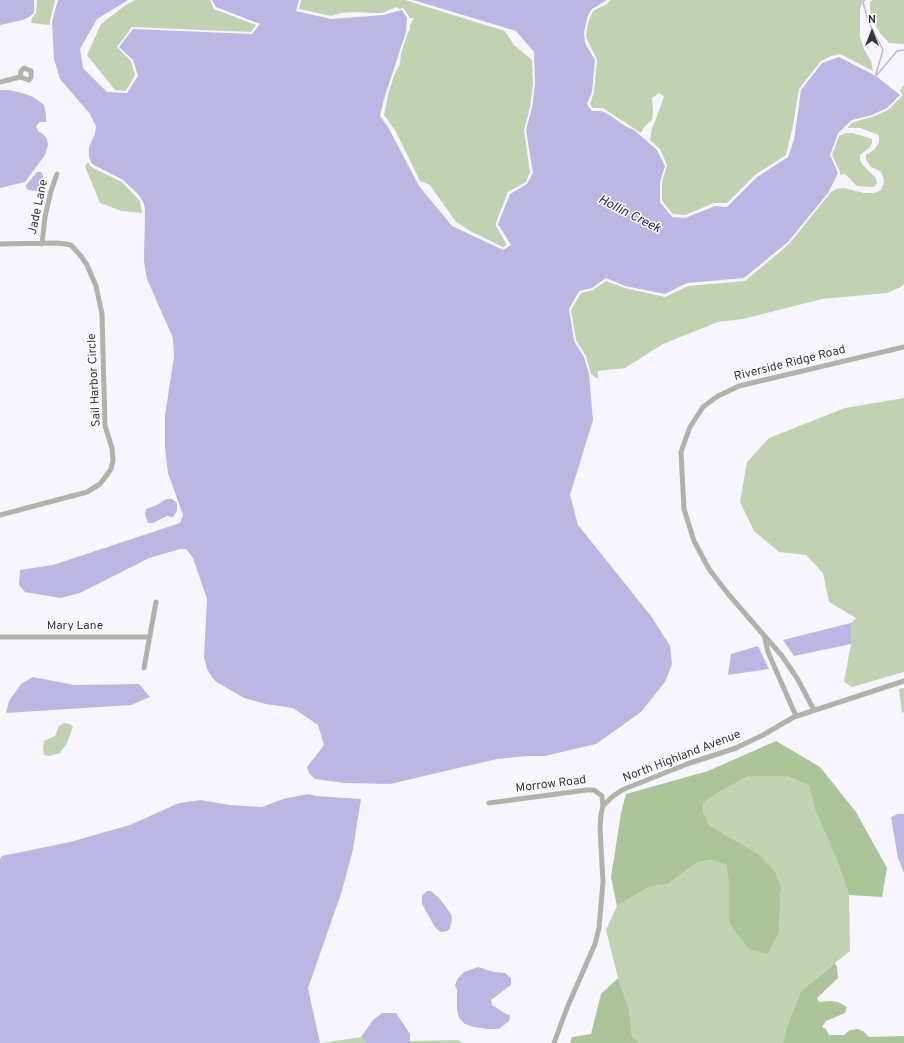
<!DOCTYPE html>
<html>
<head>
<meta charset="utf-8">
<style>
  body { margin:0 }
  #map { position:relative; width:904px; height:1043px; overflow:hidden; background:#f7f6ff; font-family:Overpass,sans-serif }
  canvas { display:block }
  .north { position:absolute; left:852px; top:12px; width:40px; height:40px; -webkit-text-stroke:3px #fff; paint-order:stroke; rotate:0deg; font-size:11px; font-weight:700; line-height:16px; text-align:center; color:#34333c }
  .north::after { content:''; display:block; margin:auto; width:14px; height:18px; background:#34333c; clip-path:polygon(50% 0,100% 100%,50% 72%,0 100%) }
</style>
</head>
<body>
<div id="map">
<canvas width="904" height="1043"></canvas>
<div class="north">N</div>
</div>
<script>
const ctx = document.querySelector('canvas').getContext('2d');
ctx.lineJoin = 'round';
function fillPath(path, color) {
  ctx.fillStyle = color;
  ctx.fill(path, 'evenodd');
}
function poly(rows) {
  const path = new Path2D();
  for (const r of rows) {
    path.moveTo(r[0], r[1]);
    for (let i = 2; i < r.length; i += 2) path.lineTo(r[i], r[i + 1]);
  }
  return path;
}
function strokePath(path, color, width, dash) {
  ctx.strokeStyle = color;
  ctx.lineWidth = width;
  ctx.lineCap = dash ? 'butt' : 'round';
  ctx.setLineDash(dash || []);
  ctx.stroke(path);
}
function write(font, color, halo, rows, align = 'center') {
  ctx.font = font + ' Overpass,sans-serif';
  ctx.lineWidth = 3;
  ctx.setLineDash([]);
  ctx.textBaseline = 'middle';
  ctx.strokeStyle = halo;
  ctx.fillStyle = color;
  for (const [text, x, y, turn = 0] of rows) {
    ctx.save();
    ctx.translate(x, y);
    ctx.rotate((+turn || 0) * Math.PI / 180);
    ctx.textAlign = isNaN(turn) ? turn : align;
    if (halo) ctx.strokeText(text, 0, 0);
    ctx.fillText(text, 0, 0);
    ctx.restore();
  }
}
fillPath(poly([
  [37,0,55,0,50,21,50,25,31,23,32,18,36,13],
  [136,0,210,0,214,9,256,25,251,32,132,27,117,47,131,61,135,75,126,91,115,90,87,55,101,24,127,4],
  [301,0,405,0,505,31,514,45,532,60,533,84,530,108,524,130,530,172,526,182,508,192,496,223,496,226,507,245,503,247,470,231,456,222,430,185,420,181,395,130,384,115,389,91,395,73,400,64,401,54,408,32,410,30,410,25,414,18,410,18,403,8,399,9,397,7,382,13,371,13,356,12,341,13,331,16,299,9],
  [610,0,863,0,860,9,860,37,864,49,871,61,873,71,840,54,831,56,821,61,799,89,793,126,786,155,755,175,727,203,714,203,685,215,673,214,662,201,662,182,667,165,660,149,650,140,652,128,655,122,664,96,659,93,652,98,653,111,652,120,644,127,641,133,612,114,603,108,593,108,590,104,594,92,597,60,586,37,588,23,593,11,607,4],
  [873,0,904,0,904,44,889,43,880,33,873,21,870,10,870,2],
  [904,85,904,284,901,287,887,293,822,299,743,319,718,322,663,344,625,368,598,371,598,379,591,374,586,356,576,340,571,310,581,293,593,290,606,281,625,288,665,297,688,286,745,281,789,244,831,192,837,189,844,188,864,193,874,193,881,190,884,182,883,176,880,171,871,167,866,160,866,155,875,149,879,142,879,135,860,128,847,128,853,122,872,117,888,110,902,96,902,93,900,91],
  [846,133,852,133,872,139,872,143,870,147,860,155,860,160,862,164,876,178,877,183,874,187,857,186,845,174,840,175,840,172,832,155,839,136],
  [88,162,91,167,122,182,140,201,142,213,122,211,100,203,85,166],
  [904,398,904,672,852,687,844,682,851,644,851,623,856,618,829,602,823,573,806,555,779,552,754,531,740,502,747,462,769,438,845,408],
  [904,688,904,712,902,713,899,689],
  [64,723,70,724,73,727,67,743,60,753,49,756,44,755,43,749,44,741,55,736,59,726],
  [749,776,787,776,809,786,815,810,838,863,849,895,850,951,826,970,801,991,786,1029,783,1043,640,1043,632,1036,629,1010,618,978,606,930,617,906,649,887,668,884,698,862,712,860,726,865,729,883,729,923,768,954,779,933,781,888,736,841,709,825,703,812,703,803,719,792],
  [361,1037,366,1043,322,1043],
  [458,1040,463,1043,410,1043,410,1041]
]), '#c0d2b1');
fillPath(poly([
  [776,741,820,767,856,812,887,868,882,897,849,895,838,863,815,810,809,786,787,776,749,776,719,792,703,803,703,812,709,825,758,854,775,872,781,888,779,933,768,954,749,949,729,923,729,883,726,865,712,860,698,862,668,884,649,887,617,906,611,877,621,813,626,794,708,771],
  [835,963,837,967,838,978,817,998,819,1002,831,1001,838,1002,847,1007,845,1013,826,1021,822,1027,826,1029,829,1035,844,1035,850,1030,858,1029,863,1031,869,1037,904,1036,904,1043,783,1043,786,1029,801,991],
  [618,978,629,1010,632,1036,640,1043,570,1043,572,1037,591,1034,601,994]
]), '#adc49b');
fillPath(poly([
  [0,0,34,0,34,13,29,17,23,20,0,25],
  [58,0,128,0,97,19,80,49,83,68,107,92,127,93,138,76,133,60,119,47,133,29,252,34,260,24,216,7,212,0,299,0,296,11,331,19,383,15,402,10,407,18,406,32,384,99,380,116,388,127,419,186,452,226,503,250,511,245,498,224,510,194,527,184,533,173,526,130,532,108,535,84,534,52,516,31,413,0,607,0,592,9,588,15,584,32,585,43,595,60,592,92,587,104,592,111,602,111,611,116,625,126,634,130,657,150,665,166,660,182,660,202,672,217,685,218,715,206,727,207,757,177,788,157,794,140,801,90,822,63,839,57,876,76,900,95,887,108,872,115,852,120,838,133,830,155,838,173,828,193,788,242,744,278,687,283,665,294,625,286,606,278,592,288,579,291,569,309,574,341,584,357,589,374,593,420,570,495,578,525,651,616,670,646,672,664,665,682,641,712,596,744,545,756,527,756,497,759,390,784,345,783,315,779,309,773,307,767,324,745,318,725,293,708,266,704,244,698,215,681,210,674,207,669,204,657,207,599,193,558,186,549,180,549,149,558,80,593,61,598,25,592,19,585,20,570,53,565,180,523,183,515,168,473,165,448,165,415,174,357,173,338,147,279,144,261,145,209,144,204,139,195,123,180,92,164,90,160,89,156,89,147,95,134,96,126,90,114,60,79,54,59,52,22],
  [0,90,9,90,22,93,33,97,44,105,46,115,46,122,40,122,36,126,38,131,43,134,47,139,48,145,45,155,25,182,0,188],
  [37,172,41,172,43,175,43,185,41,190,37,191,28,190,26,188,26,185],
  [166,499,172,499,177,503,177,511,173,517,167,516,153,523,148,523,145,514,146,509,157,505],
  [851,623,851,644,794,656,783,640],
  [758,646,769,669,728,675,731,654],
  [33,677,74,685,139,684,150,697,131,705,6,713,9,701,21,684],
  [308,794,316,796,361,799,353,849,342,891,308,988,320,1043,0,1043,0,859,2,856,70,842,130,825,179,803,201,800,229,805,262,807,283,799],
  [898,814,904,814,904,873,898,858,891,817],
  [427,891,431,891,440,899,451,914,452,919,450,928,447,931,442,932,439,931,435,927,422,904,422,896],
  [478,967,494,972,505,973,511,978,511,985,491,1000,492,1005,506,1014,510,1015,509,1021,499,1029,488,1029,474,1027,465,1024,459,1018,457,1010,457,990,455,985,458,978,464,972],
  [382,1013,396,1013,410,1034,410,1043,366,1043,361,1037,373,1020]
]), '#bcb6e3');
strokePath(poly([
  [865,0,863,2,868,21,883,50,876,74],
  [876,76,897,51,904,50]
]), '#bcb6e3', 1.5);
strokePath(poly([
  [0,82,20,77,29,80,31,77,31,71,24,68,21,71,20,77],
  [0,244,56,243,66,244,71,245,81,256,87,265,96,286,102,314,105,426,112,448,113,460,111,469,106,476,100,484,87,492,0,515],
  [42,244,45,217,51,191,57,174],
  [764,635,768,652,796,716],
  [0,637,150,637],
  [144,668,156,602],
  [814,710,797,678,782,656,729,595,709,569,694,541,684,509,681,452,690,427,703,407,718,396,739,386,904,347],
  [489,803,587,790,594,790,602,796,603,806],
  [554,1043,567,1008,595,944,599,928,603,882,600,829,601,814,603,806,612,797,622,790,687,764,736,748,763,735,794,717,904,681]
]), '#afb4ab', 5);
write('12px', '#34333c', '#fff', [
  ["Jade Lane",39,207,-78],
  ["Riverside Ridge Road",790,364,-14],
  ["Sail Harbor Circle",95,380,-93],
  ["Mary Lane",75,627],
  ["North Highland Avenue",682,757,-21],
  ["Morrow Road",551,785,-7]
]);
write('italic 13px', '#2d2056', '#fff', [
  ["Hollin Creek",629,215,27]
]);
</script>
</body>
</html>
